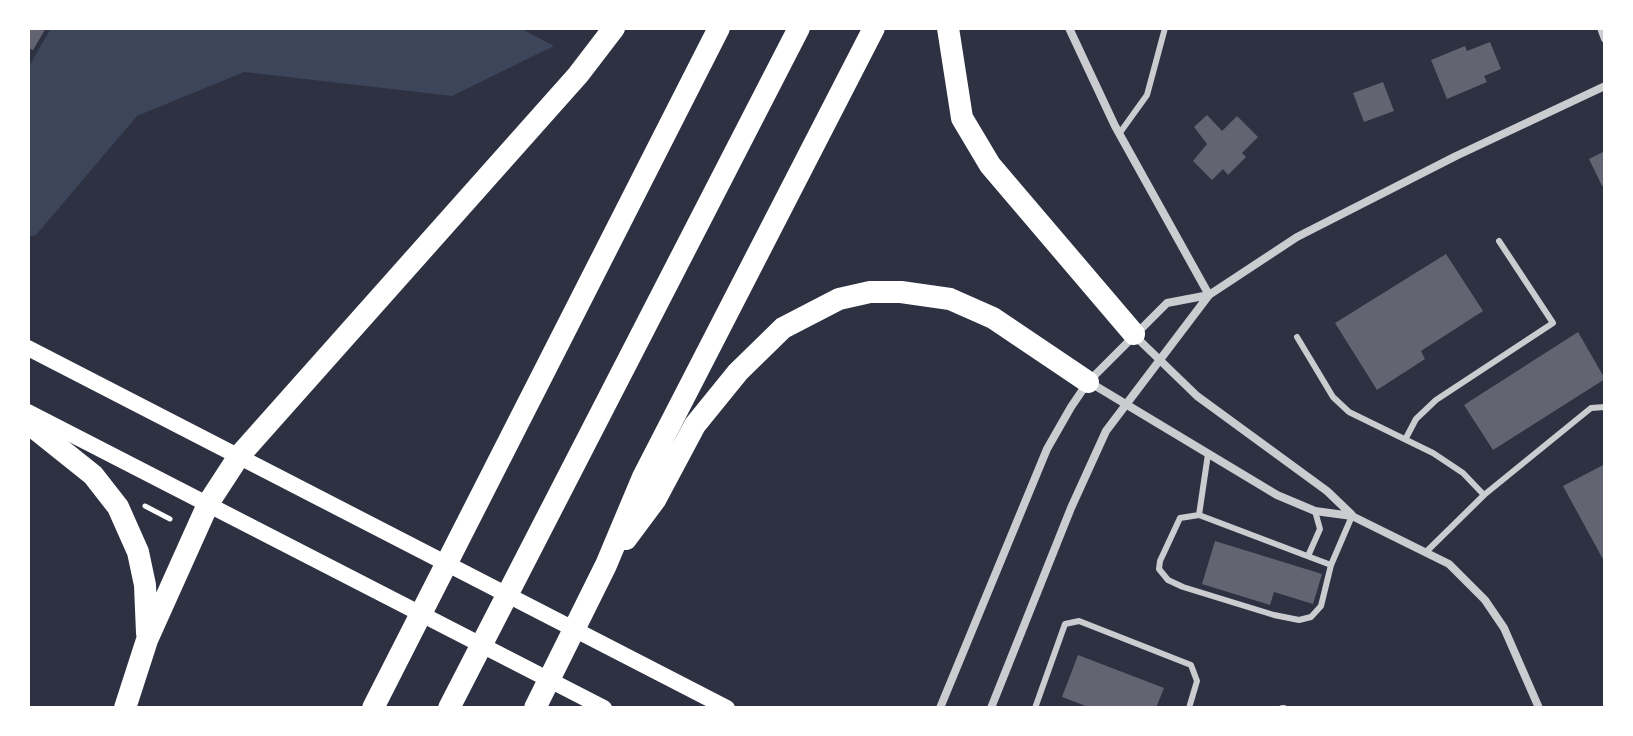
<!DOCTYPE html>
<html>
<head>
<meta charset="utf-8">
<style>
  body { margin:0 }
  #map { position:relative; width:1633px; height:736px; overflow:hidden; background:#2d3142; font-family:"Alegreya Sans",sans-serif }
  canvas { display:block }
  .frame { position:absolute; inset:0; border:30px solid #fff; pointer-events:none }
</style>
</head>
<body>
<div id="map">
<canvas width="1633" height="736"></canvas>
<div class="frame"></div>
</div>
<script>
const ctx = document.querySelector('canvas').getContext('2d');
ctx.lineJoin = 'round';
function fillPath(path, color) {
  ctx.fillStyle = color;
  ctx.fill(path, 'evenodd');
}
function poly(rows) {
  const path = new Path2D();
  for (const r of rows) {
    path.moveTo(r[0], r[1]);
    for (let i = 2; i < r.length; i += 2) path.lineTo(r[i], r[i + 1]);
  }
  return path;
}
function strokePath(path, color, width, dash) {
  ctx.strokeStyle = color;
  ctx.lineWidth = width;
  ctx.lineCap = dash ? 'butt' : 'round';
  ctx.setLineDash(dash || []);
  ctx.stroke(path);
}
fillPath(poly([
  [51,28,520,28,554,46,452,96,244,72,137,116,36,235,28,237,28,68]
]), '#3c4559');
fillPath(poly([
  [28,28,46,28,33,50,28,48],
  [1490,42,1501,69,1484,76,1487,82,1447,99,1431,60,1465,46,1467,51],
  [1383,82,1394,111,1364,122,1353,93],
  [1207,115,1222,131,1237,116,1258,137,1242,153,1246,157,1228,175,1223,169,1212,180,1193,161,1207,144,1194,127],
  [1605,151,1605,184,1602,186,1589,159],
  [1446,254,1483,311,1421,351,1425,359,1377,390,1335,323],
  [1578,332,1605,379,1493,450,1464,405],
  [1605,464,1605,563,1563,486],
  [1215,541,1322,574,1313,604,1274,592,1270,605,1202,584],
  [1078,655,1164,688,1156,708,1091,708,1062,697]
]), '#626471');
strokePath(poly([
  [145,506,170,519]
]), '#fff', 5);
strokePath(poly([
  [1119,134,1147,95,1165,28],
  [1297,337,1333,397,1349,412,1433,453,1463,473,1484,495],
  [1406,438,1416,419,1436,400,1553,323,1499,241],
  [1208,454,1199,515,1180,518,1160,561,1159,569,1168,580,1183,587,1274,615,1299,620,1311,617,1321,606,1331,565,1352,516],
  [1199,515,1331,565],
  [1427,551,1484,495,1591,408,1605,407],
  [1308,556,1320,529,1315,511],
  [1035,708,1065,624,1079,621,1191,665,1197,681,1189,708],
  [1282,708,1284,708]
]), '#caccd0', 6);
strokePath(poly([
  [1069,28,1115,126,1209,295],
  [1601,28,1605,39],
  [1135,336,1197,396,1327,491,1352,515],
  [1089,382,1277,495,1315,511,1352,516,1449,564,1485,600,1504,628,1539,708],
  [940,708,1047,449,1071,407,1088,382,1167,303,1209,295],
  [991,708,1071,508,1106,431,1209,295,1297,237,1456,156,1605,86]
]), '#caccd0', 8);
strokePath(poly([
  [28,348,727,708],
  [28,412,604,708]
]), '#fff', 16);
strokePath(poly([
  [948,28,962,118,990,165,1134,334],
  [28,423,93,475,118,507,138,552,145,585,147,633],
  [626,539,655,500,695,425,738,372,783,328,839,299,870,292,901,292,950,299,993,318,1088,382],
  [125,708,147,640,209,502,239,456,578,75,614,28],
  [373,708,719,28],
  [449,708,799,28],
  [535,708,606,565,643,477,874,28]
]), '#fff', 22);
</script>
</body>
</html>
